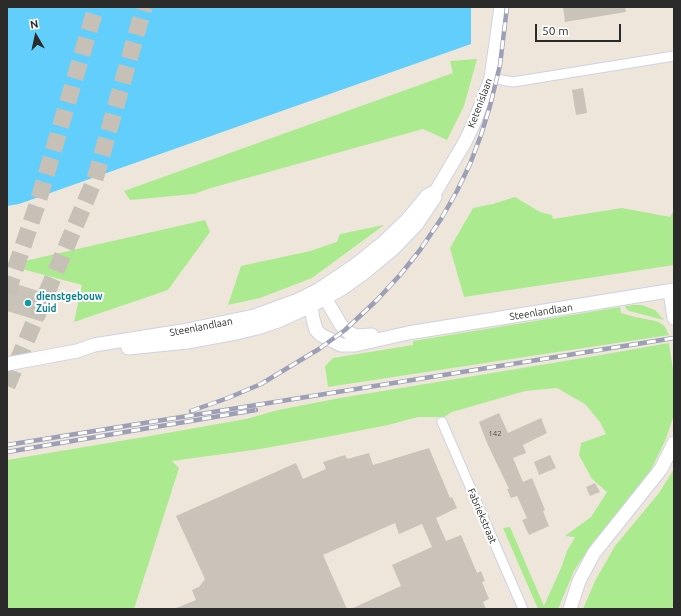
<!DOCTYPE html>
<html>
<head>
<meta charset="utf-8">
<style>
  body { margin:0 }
  #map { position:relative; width:681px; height:616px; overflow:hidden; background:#eee6da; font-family:Ubuntu,sans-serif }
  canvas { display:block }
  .frame { position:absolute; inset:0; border:8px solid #2a2a2a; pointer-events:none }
  .north { position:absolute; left:16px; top:16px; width:40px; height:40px; -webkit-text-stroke:3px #fff; paint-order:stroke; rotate:351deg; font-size:11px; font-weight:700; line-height:16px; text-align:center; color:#2a2a2a }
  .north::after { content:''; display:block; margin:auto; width:14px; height:18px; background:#2a2a2a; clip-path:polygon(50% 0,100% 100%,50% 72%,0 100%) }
  .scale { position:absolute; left:535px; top:24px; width:86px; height:18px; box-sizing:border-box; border:2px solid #2a2a2a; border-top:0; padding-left:5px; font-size:12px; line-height:14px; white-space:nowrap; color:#2a2a2a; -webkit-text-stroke:3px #fff; paint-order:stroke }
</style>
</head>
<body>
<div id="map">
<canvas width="681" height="616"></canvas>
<div class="frame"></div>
<div class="north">N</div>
<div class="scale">50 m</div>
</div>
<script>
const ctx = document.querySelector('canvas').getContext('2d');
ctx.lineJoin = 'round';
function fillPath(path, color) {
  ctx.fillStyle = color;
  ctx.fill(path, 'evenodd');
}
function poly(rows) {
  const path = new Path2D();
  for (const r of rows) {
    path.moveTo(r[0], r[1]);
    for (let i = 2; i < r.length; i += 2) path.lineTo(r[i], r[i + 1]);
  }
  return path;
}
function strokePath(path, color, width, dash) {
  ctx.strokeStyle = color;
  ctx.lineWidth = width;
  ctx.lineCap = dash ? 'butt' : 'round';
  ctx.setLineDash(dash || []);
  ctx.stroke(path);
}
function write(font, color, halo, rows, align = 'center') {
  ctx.font = font + ' Ubuntu,sans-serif';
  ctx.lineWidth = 4;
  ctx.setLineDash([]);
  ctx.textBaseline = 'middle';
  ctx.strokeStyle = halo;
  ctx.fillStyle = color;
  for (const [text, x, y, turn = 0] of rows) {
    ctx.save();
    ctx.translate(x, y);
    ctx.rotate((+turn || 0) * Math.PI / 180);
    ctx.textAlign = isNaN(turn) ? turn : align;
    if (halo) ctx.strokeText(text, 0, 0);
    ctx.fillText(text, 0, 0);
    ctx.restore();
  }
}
fillPath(poly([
  [477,59,464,106,447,140,423,129,211,188,194,194,130,200,124,191,453,73,450,61],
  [515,197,540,212,552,215,553,219,622,208,670,217,674,210,674,265,464,297,450,248,473,208,493,204],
  [205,220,210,232,168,290,74,322,82,285,7,265],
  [384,225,312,278,260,298,228,305,241,266,310,251,337,242,340,234],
  [634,305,642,305,655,310,664,320,629,311,626,309,625,306],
  [620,307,621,313,635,317,656,321,662,324,665,327,669,335,328,387,325,366,333,358,413,345,413,341],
  [669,343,674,376,674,410,673,418,665,441,648,476,608,526,593,542,574,571,558,609,538,609,503,528,510,527,544,606,561,568,567,551,575,537,565,536,591,517,607,492,592,479,579,455,581,443,606,434,600,422,585,404,557,388,525,391,452,412,444,417,418,417,388,425,321,438,260,449,172,461,179,468,134,609,7,609,7,460,144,437,246,419,278,410,340,398,595,356],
  [674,469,674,606,670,609,583,609,595,581,615,546,659,493]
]), '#acea90');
fillPath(poly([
  [7,7,471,7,471,44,19,204,7,206]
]), '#61cefc');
fillPath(poly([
  [563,7,625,7,626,12,565,22],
  [583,88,587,113,576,115,572,90],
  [7,281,51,295,43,322,7,311],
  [499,413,508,433,541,418,547,433,523,445,526,453,513,458,523,482,532,478,545,510,543,511,549,526,529,535,522,520,527,518,517,496,511,498,507,489,509,489,487,443,479,422],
  [429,448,450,498,452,497,457,508,436,518,446,541,461,535,477,573,481,571,485,581,482,582,489,599,483,602,486,609,351,609,401,586,392,565,432,547,422,524,399,534,395,523,323,555,347,609,174,609,196,600,192,590,199,587,205,579,176,516,296,463,303,479,326,469,323,462,345,455,347,459,369,453,373,465],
  [550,455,556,468,539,475,534,462],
  [595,483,600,492,590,496,586,487]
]), '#c9c3ba');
strokePath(poly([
  [7,293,38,202,96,7],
  [7,386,95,179,144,7]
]), '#c7c0b7', 17, [17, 8]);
const minor = poly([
  [491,78,513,82,674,56],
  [442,422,523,609]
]);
const secondary = poly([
  [670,291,674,318],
  [325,298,341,325,348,332,356,336,372,335],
  [311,306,313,319,316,330,321,335,341,345,355,345,408,333,674,290],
  [128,348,187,342,236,333,257,328,278,321,311,306,343,288,364,273,393,249,417,224,435,197],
  [7,364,77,351,94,345,182,331,254,316,298,300,320,289,354,266,384,242,408,219,427,196,436,191,465,142,474,123,491,78,501,7],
  [570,609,579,581,594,553,661,469,674,443]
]);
strokePath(minor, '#cfd2e4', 11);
strokePath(secondary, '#cfd2e4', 15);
strokePath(minor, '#fff', 9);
strokePath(secondary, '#fff', 13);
const rail = poly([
  [191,411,228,398,261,384,319,349,345,330,377,300,400,275,420,250,441,219,457,191,470,164,481,135,490,106,500,65,507,7],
  [7,445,674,338],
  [7,452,256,410]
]);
strokePath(rail, '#9c9fb6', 4.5);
strokePath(rail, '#fff', 3, [9]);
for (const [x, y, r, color] of [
  [28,303,4,"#0f9aa8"]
]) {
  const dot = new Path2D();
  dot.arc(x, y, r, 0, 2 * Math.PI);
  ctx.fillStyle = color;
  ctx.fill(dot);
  strokePath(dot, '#fff', 1.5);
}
write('8px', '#52504e', null, [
  ["142",495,433]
]);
write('10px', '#2a2a2a', '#fff', [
  ["Ketenislaan",480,103,-69],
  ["Steenlandlaan",541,312,-9],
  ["Steenlandlaan",201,327,-11],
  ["Fabriekstraat",482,516,67]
]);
write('bold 10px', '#0d838f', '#fff', [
  ["dienstgebouw",36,297],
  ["Zuid",36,309]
], 'left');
</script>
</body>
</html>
